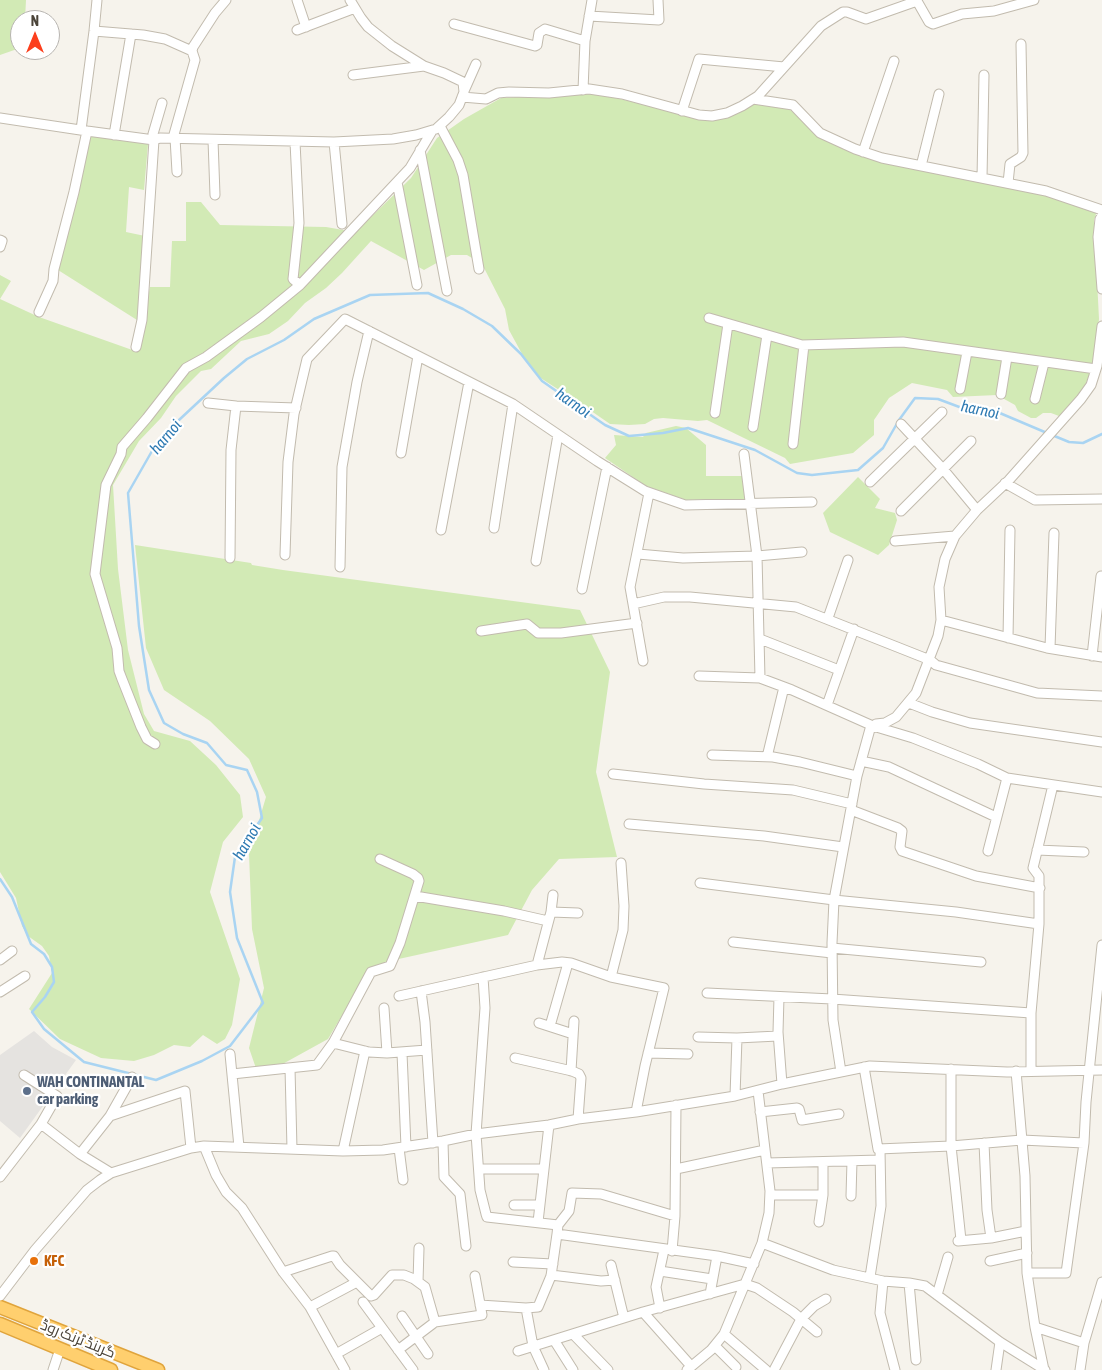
<!DOCTYPE html>
<html>
<head>
<meta charset="utf-8">
<style>
  body { margin:0 }
  #map { position:relative; width:1102px; height:1370px; overflow:hidden; background:#f6f3ec; font-family:"Asap Condensed",sans-serif }
  canvas { display:block }
  .north { position:absolute; left:10px; top:10px; width:50px; height:50px; box-sizing:border-box; background:#fff; border:1px solid #b7b4b0; border-radius:50%; rotate:0deg; font-size:14px; font-weight:700; line-height:20px; text-align:center; color:#4b4439 }
  .north::after { content:''; display:block; margin:auto; width:18px; height:22px; background:#fc3f1d; clip-path:polygon(50% 0,100% 100%,50% 72%,0 100%) }
</style>
</head>
<body>
<div id="map">
<canvas width="1102" height="1370"></canvas>
<div class="north">N</div>
</div>
<script>
const ctx = document.querySelector('canvas').getContext('2d');
ctx.lineJoin = 'round';
function fillPath(path, color) {
  ctx.fillStyle = color;
  ctx.fill(path, 'evenodd');
}
function poly(rows) {
  const path = new Path2D();
  for (const r of rows) {
    path.moveTo(r[0], r[1]);
    for (let i = 2; i < r.length; i += 2) path.lineTo(r[i], r[i + 1]);
  }
  return path;
}
function strokePath(path, color, width, dash) {
  ctx.strokeStyle = color;
  ctx.lineWidth = width;
  ctx.lineCap = dash ? 'butt' : 'round';
  ctx.setLineDash(dash || []);
  ctx.stroke(path);
}
function write(font, color, halo, rows, align = 'center') {
  ctx.font = font + ' "Asap Condensed",Cairo,sans-serif';
  ctx.lineWidth = 4.5;
  ctx.setLineDash([]);
  ctx.textBaseline = 'middle';
  ctx.strokeStyle = halo;
  ctx.fillStyle = color;
  for (const [text, x, y, turn = 0] of rows) {
    ctx.save();
    ctx.translate(x, y);
    ctx.rotate((+turn || 0) * Math.PI / 180);
    ctx.textAlign = isNaN(turn) ? turn : align;
    if (halo) ctx.strokeText(text, 0, 0);
    ctx.fillText(text, 0, 0);
    ctx.restore();
  }
}
fillPath(poly([
  [0,0,26,0,25,20,20,20,20,48,0,55],
  [590,92,711,120,752,104,785,106,803,120,861,155,1040,192,1097,211,1094,220,1099,319,1094,364,1084,388,1059,416,1051,413,1043,413,1036,418,1031,418,1018,411,1015,405,997,395,953,397,947,390,912,383,889,398,874,420,874,435,853,453,790,464,785,458,707,420,698,421,663,418,654,419,645,424,629,425,610,424,584,406,539,377,527,363,509,330,505,309,482,264,467,255,451,255,424,270,371,241,342,273,326,288,305,303,288,321,269,334,241,341,211,369,201,371,176,396,161,418,139,441,113,485,118,569,128,650,144,714,154,731,190,741,216,765,240,795,243,817,223,842,210,892,240,979,232,1025,225,1039,217,1044,203,1035,190,1047,174,1045,154,1055,134,1061,101,1058,60,1039,29,1009,52,973,49,956,42,946,28,936,22,926,16,898,0,872,0,275,11,281,0,299,39,317,138,352,150,287,170,287,172,241,186,241,186,202,201,202,220,225,326,227,349,231,363,225,411,178,437,138,464,119,501,98],
  [90,136,148,144,144,190,129,187,126,232,145,236,137,320,58,270],
  [676,426,686,428,706,445,706,476,743,476,746,499,686,500,646,486,605,458,616,445,614,435,643,437,646,433],
  [858,477,880,499,875,508,895,513,897,520,889,545,878,555,830,532,823,513],
  [135,545,251,563,252,565,283,570,580,610,610,672,596,772,617,857,559,859,532,890,508,935,394,960,360,985,328,1039,259,1077,249,1048,264,988,252,929,249,854,266,797,249,759,210,721,164,690,146,648]
]), '#d2eab5');
fillPath(poly([
  [34,1031,52,1047,76,1060,20,1138,0,1121,0,1055]
]), '#e5e3e0');
strokePath(poly([
  [1052,435,1069,442,1083,443,1102,434],
  [0,879,12,897,31,944,44,954,52,967,54,982,45,997,32,1012,44,1029,84,1062,156,1080,202,1061,230,1046,263,1003,237,938,230,892,235,857,262,818,257,792,247,770,226,765,207,743,183,734,164,723,149,690,139,626,128,493,152,451,179,420,224,378,247,359,284,340,314,319,370,295,428,293,463,309,492,326,521,354,542,381,605,425,629,436,663,433,688,428,755,450,797,473,812,475,858,470,883,448,899,420,915,398,938,399,962,408,995,411,1047,433]
]), '#a9d4f2', 2.5);
const minor = poly([
  [297,0,306,27],
  [589,16,659,20,658,0],
  [454,24,535,46,537,45,539,33,545,29,585,41],
  [297,30,355,8],
  [94,31,143,35,165,39,192,51],
  [353,75,424,66],
  [583,90,585,41,592,0],
  [464,91,476,64],
  [462,97,486,99,498,93,509,92,549,93,589,89,622,94,699,115,712,116,727,113,742,106,758,96,821,26,843,12,847,12,866,19,917,1,929,22,933,24,962,14,994,11,1034,0],
  [753,99,793,105,820,133,855,149,882,158,1046,191,1102,210],
  [682,111,699,59,784,67],
  [0,118,87,131],
  [440,126,458,160,463,175,479,269],
  [81,130,94,31,97,0],
  [114,135,131,34],
  [173,138,195,60,192,51,193,47,215,13,226,0],
  [175,138,177,172],
  [213,140,215,195],
  [295,142,299,223,293,279,300,285],
  [334,142,342,224],
  [420,150,447,291],
  [863,152,894,61],
  [921,166,939,94],
  [982,178,984,75],
  [397,182,417,285],
  [1008,183,1010,164,1021,157,1023,153,1021,44],
  [1102,216,1100,219,1098,237,1102,289],
  [0,240,2,241,0,247],
  [39,312,53,281,54,269,74,192,87,131,154,140,153,134,162,103],
  [709,318,802,345,903,342,1096,369],
  [136,347,142,320,154,140,160,138,334,142,393,139,416,135,436,129,449,117,459,105,464,92,463,82,444,73,424,66,392,46,368,27,361,18,350,0],
  [960,389,967,352],
  [1001,394,1007,357],
  [1035,399,1044,363],
  [208,403,236,406],
  [715,413,728,324],
  [901,424,943,469,977,510],
  [753,427,767,335],
  [793,444,804,345],
  [401,453,418,356],
  [744,454,757,556,760,678],
  [870,482,942,412],
  [1005,483,1035,500,1102,499],
  [901,511,971,441],
  [494,528,513,404],
  [441,530,469,382],
  [895,541,955,536],
  [638,554,683,558,757,556,802,552],
  [285,555,288,462,294,414,307,359,345,319,513,404,597,461,645,491,685,505,812,502],
  [230,558,231,450,236,406,296,408],
  [536,561,558,435],
  [340,567,342,467,357,382,369,331],
  [582,589,607,467],
  [633,604,630,587,649,493],
  [828,618,848,560],
  [941,620,1047,648,1102,657],
  [481,631,527,624,538,633,561,633,637,623],
  [1008,638,1010,530],
  [760,639,839,670],
  [1050,648,1054,533],
  [1092,656,1101,576],
  [643,661,633,604,664,597,690,597,796,607,930,660,936,665,1037,693,1102,696],
  [699,676,760,678,792,690,873,726,913,738,978,764,1007,778,1102,792],
  [909,703,932,712,970,723,1102,742],
  [827,705,854,629],
  [155,744,147,739,141,727,122,679,119,671,117,648,95,574,106,485,121,454,122,447,147,418,186,368,206,357,261,317,300,285,410,168,432,131],
  [712,755,773,757,800,762,857,776],
  [767,757,784,687],
  [861,761,889,767,996,817],
  [613,774,704,784,793,790,852,804],
  [851,810,898,828,902,831,900,847,902,851,976,876,1040,888],
  [629,824,764,836,843,847],
  [1037,850,1084,852],
  [988,851,1007,778],
  [700,883,834,900,956,912,1039,924,1039,876,1033,868,1053,785],
  [415,896,504,911,548,921],
  [551,912,578,913],
  [733,942,832,953],
  [832,948,981,962],
  [0,960,12,951],
  [537,965,551,912,553,895],
  [483,977,485,1008,476,1134,480,1190,486,1214,487,1217,558,1225,557,1234],
  [611,977,623,930,624,906,621,863],
  [421,991,425,1022,433,1143],
  [0,992,25,976],
  [707,993,832,999,1031,1013],
  [399,996,537,965,562,962,571,963,611,977,664,988,645,1066,636,1112],
  [779,997,778,1032,782,1084],
  [384,1008,387,1053],
  [539,1023,573,1034],
  [550,1026,568,963],
  [698,1037,737,1038,778,1036],
  [333,1043,369,1052,387,1053,427,1050],
  [402,1053,406,1147],
  [648,1053,688,1054],
  [230,1054,239,1147],
  [515,1058,572,1071,579,1074,581,1078,578,1119],
  [864,1067,878,1149,951,1146,1022,1140,1084,1143],
  [290,1068,292,1149],
  [951,1069,951,1146,961,1240],
  [571,1071,574,1021],
  [1016,1071,1025,1176,1027,1273,1035,1327,1044,1370],
  [1031,1071,1031,1013,1039,924],
  [841,1072,833,1020,832,943,834,900,857,776,870,729,876,724,885,723,896,717,916,693,938,636,941,620,939,587,945,559,955,536,977,510,1009,480,1081,399,1091,385,1097,366,1102,326],
  [232,1074,317,1065,333,1043,371,972,390,966,400,943,419,881,418,878,413,874,380,859],
  [735,1096,737,1038],
  [760,1112,797,1108,799,1109,802,1120,839,1114],
  [110,1116,132,1077],
  [41,1124,80,1154,111,1173],
  [443,1141,444,1177,460,1194,466,1246],
  [984,1143,987,1210,991,1238],
  [204,1146,216,1175,226,1192,242,1208,283,1272,310,1307,345,1370],
  [399,1148,403,1180],
  [343,1151,365,1051],
  [80,1154,110,1116,185,1091,191,1148],
  [767,1163,880,1160],
  [479,1169,543,1169],
  [676,1169,765,1150],
  [0,1177,41,1124,57,1096,24,1075],
  [770,1195,823,1195],
  [851,1196,852,1161],
  [514,1205,539,1205],
  [538,1222,549,1125],
  [819,1222,823,1195,823,1162],
  [558,1225,569,1211,572,1193,601,1194,675,1216],
  [958,1241,991,1238,1026,1231],
  [762,1243,833,1270,883,1281,909,1283,925,1286,1000,1342,1045,1370],
  [672,1251,675,1216,676,1105],
  [990,1261,1027,1253],
  [513,1262,553,1264],
  [611,1265,624,1318],
  [660,1271,712,1279],
  [283,1272,332,1256,334,1256,340,1265,371,1296,374,1295,392,1275,404,1275,414,1279,425,1287,435,1322,482,1315,475,1276],
  [1027,1273,1066,1273,1084,1143,1086,1102,1102,945],
  [551,1275,601,1281,615,1280],
  [870,1277,881,1206,880,1149],
  [883,1281,880,1313,895,1370],
  [418,1282,419,1248],
  [909,1283,916,1360],
  [710,1294,717,1256],
  [937,1295,948,1257],
  [0,1296,35,1250,87,1190,100,1180,111,1173,191,1148,204,1146,343,1151,383,1150,443,1141,476,1134,549,1125,578,1119,636,1112,735,1096,782,1084,870,1066,1007,1072,1102,1070],
  [363,1302,413,1370],
  [480,1305,526,1308],
  [310,1307,357,1282],
  [660,1308,656,1287,664,1250],
  [643,1312,691,1366],
  [402,1316,428,1354],
  [1035,1327,1084,1343],
  [573,1334,608,1370],
  [724,1334,766,1370],
  [554,1340,573,1370],
  [715,1346,736,1367],
  [398,1350,435,1322],
  [518,1351,643,1312,745,1284,757,1288,793,1312,817,1332],
  [336,1354,382,1328],
  [53,1370,60,1349],
  [544,1370,533,1346,526,1308,538,1307,551,1276,557,1234,717,1256,754,1264],
  [687,1370,711,1350,724,1334,762,1243,769,1213,770,1191,758,1091],
  [774,1370,801,1319,814,1306,826,1299],
  [996,1370,1000,1342],
  [1080,1370,1084,1343,1102,1282]
]);
const highway = poly([
  [0,1307,158,1370],
  [0,1324,111,1370]
]);
strokePath(minor, '#c2bbae', 11);
strokePath(highway, '#e0a43c', 15);
strokePath(minor, '#fff', 9);
strokePath(highway, '#ffcf6e', 12);
for (const [x, y, r, color] of [
  [27,1091,5,"#5c6f8a"],
  [34,1261,5,"#e8710a"]
]) {
  const dot = new Path2D();
  dot.arc(x, y, r, 0, 2 * Math.PI);
  ctx.fillStyle = color;
  ctx.fill(dot);
  strokePath(dot, '#fff', 2);
}
write('bold 15px', '#4e5e75', '#fff', [
  ["WAH CONTINANTAL",37,1082],
  ["car parking",37,1099]
], 'left');
write('bold 15px', '#c56008', '#fff', [
  ["KFC",44,1261]
], 'left');
write('15px', '#4b4439', '#fff', [
  ["گرینڈ ٹرنک روڈ",78,1339,22]
]);
write('italic 16px', '#2e7ab2', '#fff', [
  ["harnoi",573,403,35],
  ["harnoi",980,410,12],
  ["harnoi",166,437,-50],
  ["harnoi",247,842,-60]
]);
</script>
</body>
</html>
